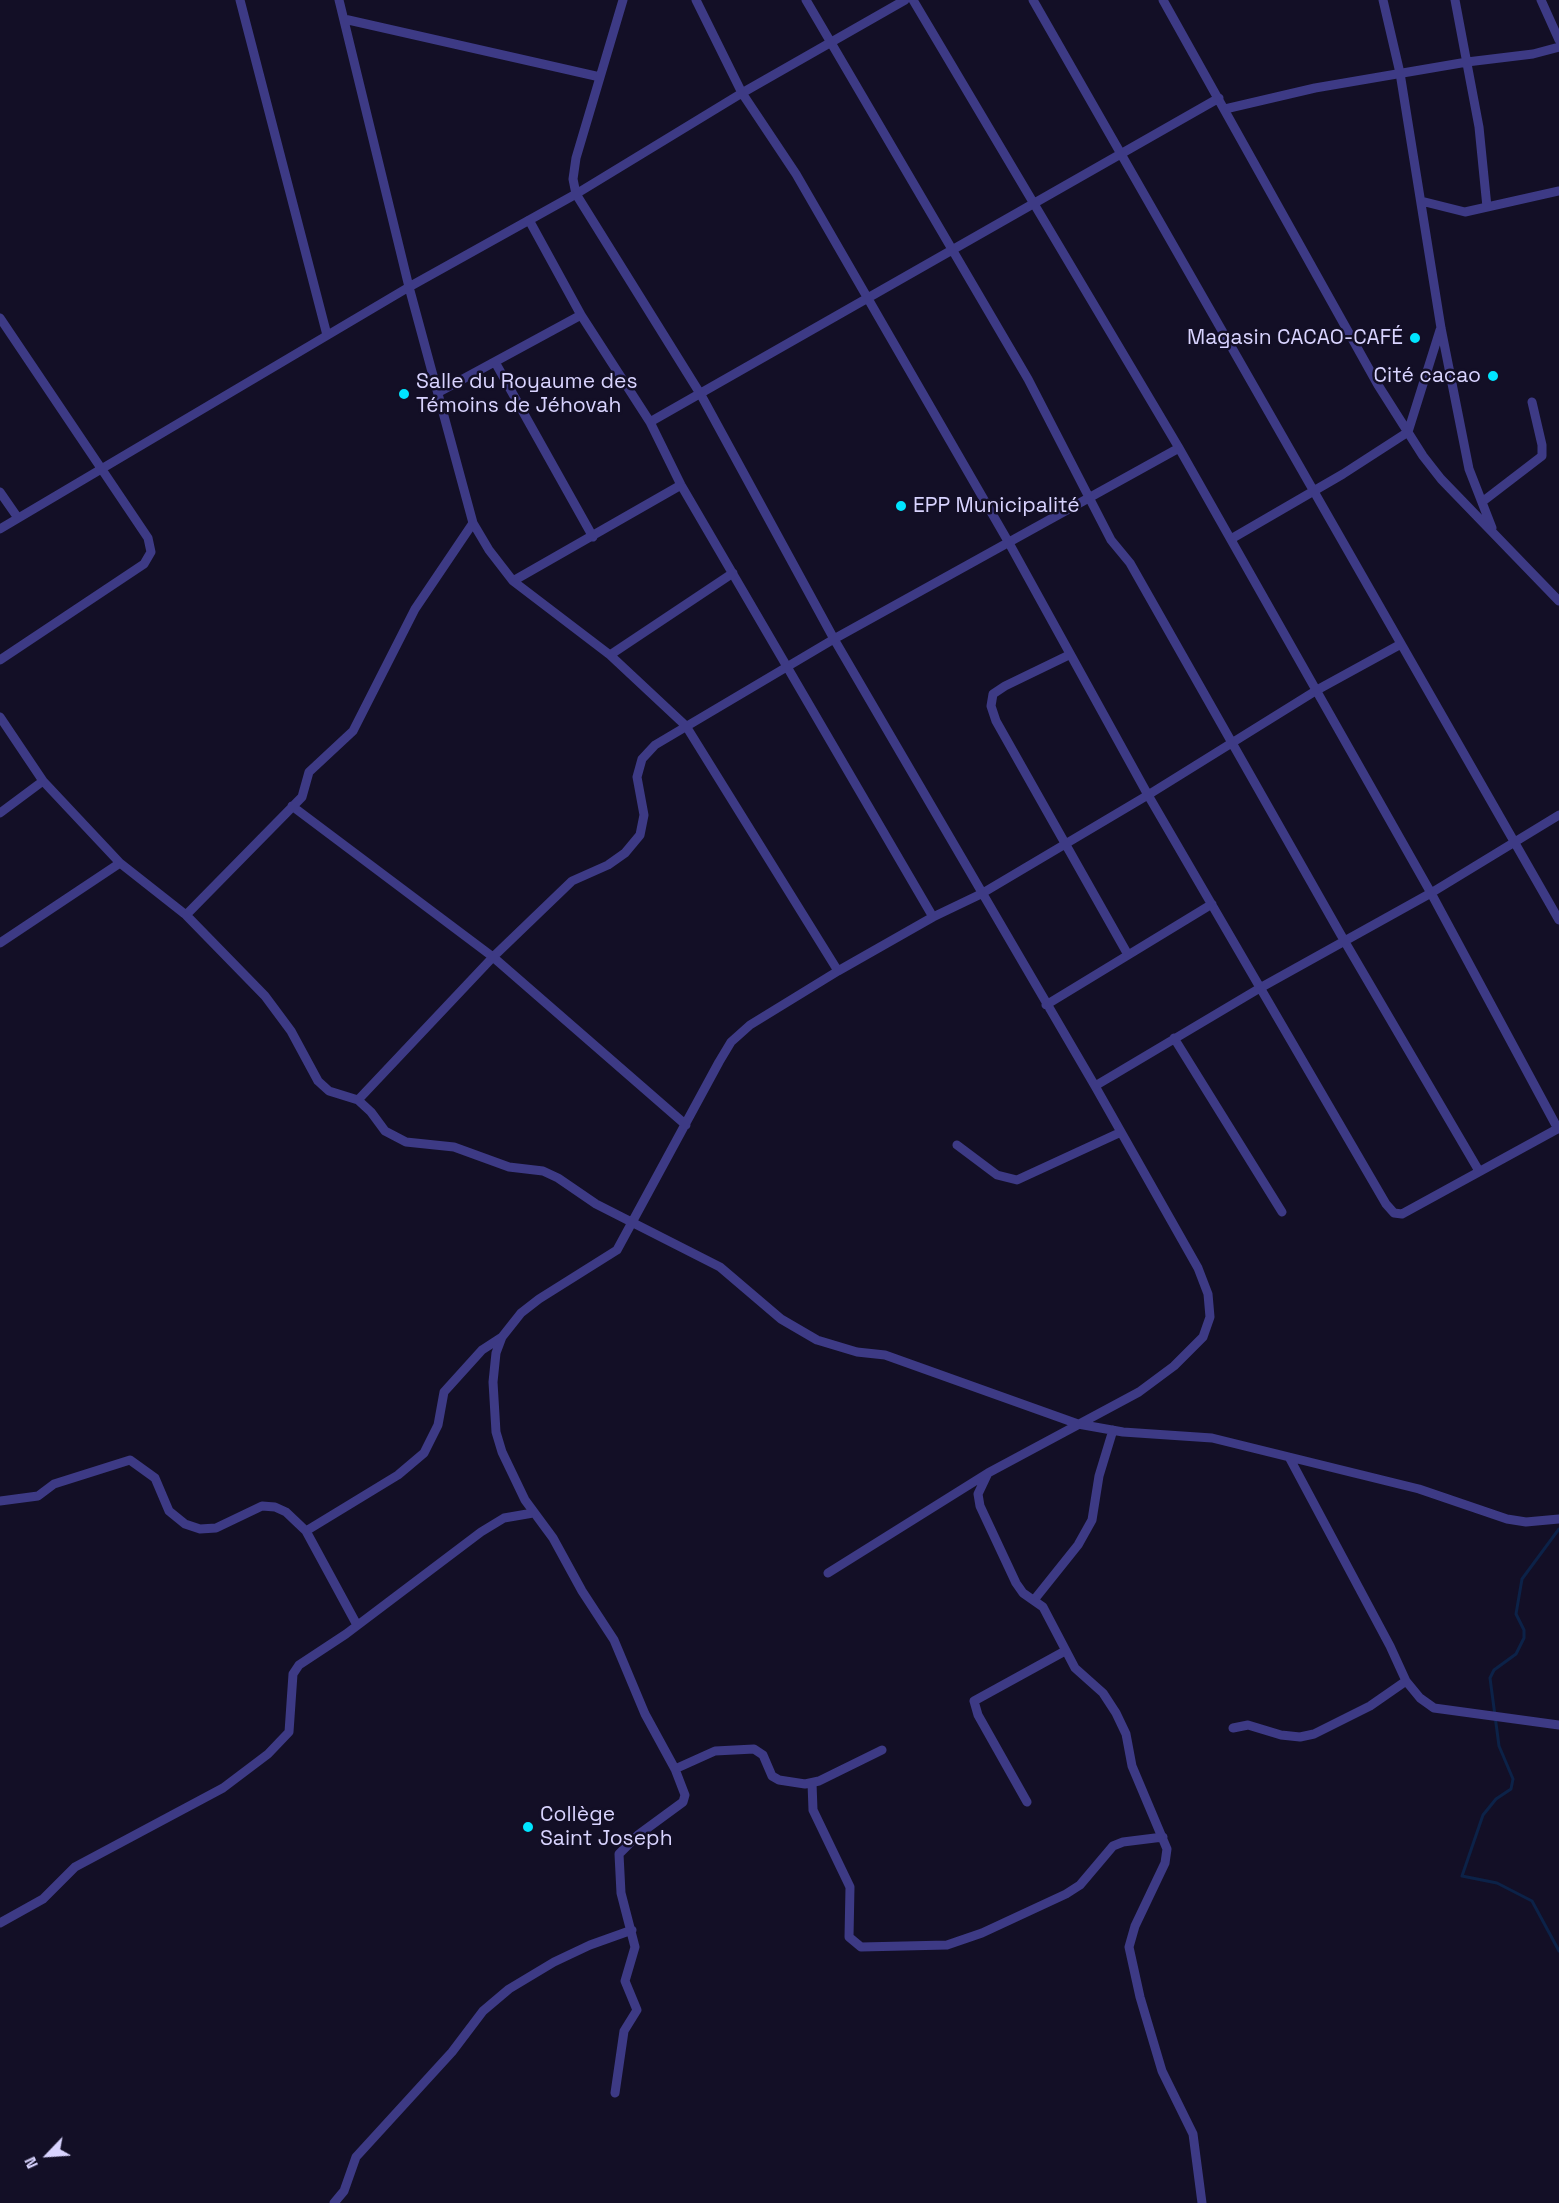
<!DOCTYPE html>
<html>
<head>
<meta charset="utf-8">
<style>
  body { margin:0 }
  #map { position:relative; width:1559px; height:2203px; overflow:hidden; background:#130f26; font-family:"Space Grotesk",sans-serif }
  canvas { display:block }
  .north { position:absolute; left:18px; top:2125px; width:60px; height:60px; -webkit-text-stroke:4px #130f26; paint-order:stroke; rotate:245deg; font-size:16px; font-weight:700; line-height:24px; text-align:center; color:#d9d4ff }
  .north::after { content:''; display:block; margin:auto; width:21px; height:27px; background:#d9d4ff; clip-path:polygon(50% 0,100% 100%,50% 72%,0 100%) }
</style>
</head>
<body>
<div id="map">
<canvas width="1559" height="2203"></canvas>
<div class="north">N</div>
</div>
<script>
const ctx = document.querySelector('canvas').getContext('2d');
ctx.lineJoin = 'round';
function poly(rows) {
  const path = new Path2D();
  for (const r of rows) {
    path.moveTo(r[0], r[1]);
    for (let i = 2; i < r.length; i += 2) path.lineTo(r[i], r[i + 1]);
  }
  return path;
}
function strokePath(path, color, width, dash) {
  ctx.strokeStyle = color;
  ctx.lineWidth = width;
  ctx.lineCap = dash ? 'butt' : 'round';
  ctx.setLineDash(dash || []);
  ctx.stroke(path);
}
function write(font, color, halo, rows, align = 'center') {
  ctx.font = font + ' "Space Grotesk",sans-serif';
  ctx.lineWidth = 5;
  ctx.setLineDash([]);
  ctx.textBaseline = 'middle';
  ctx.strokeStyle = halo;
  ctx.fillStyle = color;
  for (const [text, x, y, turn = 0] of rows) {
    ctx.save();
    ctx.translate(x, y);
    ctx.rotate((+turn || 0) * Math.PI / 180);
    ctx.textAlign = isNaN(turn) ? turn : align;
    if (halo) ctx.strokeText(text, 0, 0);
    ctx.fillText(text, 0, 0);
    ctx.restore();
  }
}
strokePath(poly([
  [1559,1529,1522,1579,1516,1614,1524,1630,1524,1638,1516,1654,1494,1670,1490,1678,1499,1746,1513,1779,1511,1789,1496,1799,1483,1815,1462,1876,1497,1883,1532,1901,1559,1951]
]), '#0c2248', 3);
strokePath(poly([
  [240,0,327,335],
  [339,0,409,287,473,523,489,550,513,581,610,655,686,726,838,971],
  [623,0,576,158,573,179,576,194,701,395,834,639,1095,1086,1198,1268,1208,1294,1210,1317,1203,1337,1174,1366,1139,1392,988,1473,828,1573],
  [696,0,742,93,796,174,1009,543,1148,795,1386,1204,1394,1213,1402,1214,1559,1128],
  [806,0,1028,379,1111,540,1130,563,1345,942,1479,1171],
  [913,0,1179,448,1431,893,1558,1129],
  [1033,0,1559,920],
  [1163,0,1378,385,1423,456,1441,479,1559,601],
  [1383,0,1400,73,1441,328,1469,469,1492,528],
  [1455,0,1479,127,1487,207],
  [1541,0,1559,40],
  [344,19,600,77],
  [1225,109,1315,88,1467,62,1533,54,1559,47],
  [1421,201,1465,212,1559,191],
  [529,220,581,315,650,422,681,485,933,917],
  [0,318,148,538,151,552,144,564,0,660],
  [495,362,593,537],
  [439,392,581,315],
  [650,422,1219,98],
  [0,492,18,518],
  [1482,502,1542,456,1542,445,1532,402],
  [0,529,409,287,576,194,742,93,905,0],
  [1231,539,1343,474,1408,432,1440,330],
  [513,581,681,485],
  [610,655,733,573],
  [1069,655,1005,686,993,694,991,706,996,721,1127,953],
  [0,717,43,781,120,863,186,915,265,996,291,1031,318,1081,329,1091,358,1100,371,1112,385,1131,406,1142,454,1147,509,1167,543,1171,558,1178,596,1204,720,1267,781,1319,817,1340,857,1352,885,1355,1078,1424,1123,1432,1212,1438,1419,1489,1507,1519,1526,1522,1559,1519],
  [292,806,493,957,686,1125],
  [0,813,43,781],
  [186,915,302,797,309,772,353,731,415,609,473,523],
  [0,943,120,863],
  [1046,1005,1212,904],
  [1174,1038,1282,1212],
  [1095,1086,1260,988,1431,893,1559,815],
  [358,1100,493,957,572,881,608,865,625,853,640,835,644,815,637,777,642,759,655,745,834,639,1179,448],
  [957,1145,997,1175,1017,1180,1119,1133],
  [1289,1457,1390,1646,1406,1681,1420,1698,1434,1708,1559,1725],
  [987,1475,978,1494,980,1506,1016,1583,1023,1593,1043,1607,1075,1668,1103,1693,1116,1713,1126,1734,1132,1766,1167,1849,1165,1863,1135,1926,1129,1947,1140,1997,1162,2071,1193,2134,1202,2203],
  [0,1501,38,1496,54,1484,130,1460,155,1478,169,1511,185,1524,200,1529,216,1528,262,1506,275,1507,286,1512,306,1531,357,1625],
  [306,1531,398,1475,424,1453,438,1425,444,1392,482,1350,502,1337],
  [1034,1600,1078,1545,1092,1520,1099,1476,1113,1430],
  [1233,1728,1248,1725,1281,1735,1300,1737,1314,1734,1370,1706,1406,1681],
  [882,1750,819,1781,805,1784,779,1780,772,1776,763,1755,754,1749,715,1751,675,1769,645,1714,614,1640,582,1591,553,1538,525,1500,502,1452,496,1432,493,1382,496,1353,502,1337,521,1313,539,1299,617,1250,719,1062,731,1042,750,1025,838,971,933,917,981,894,1148,795,1317,690,1401,644],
  [812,1783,813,1810,850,1887,849,1937,861,1947,947,1945,982,1933,1066,1894,1080,1885,1113,1846,1123,1842,1163,1837],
  [1027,1802,978,1715,974,1701,1065,1651],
  [0,1923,43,1899,75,1867,223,1788,268,1754,289,1732,293,1674,299,1665,346,1634,481,1532,504,1518,533,1513],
  [615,2093,624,2031,637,2010,625,1981,635,1947,621,1893,619,1854,638,1835,683,1802,685,1795,675,1769],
  [334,2203,344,2191,356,2157,452,2052,483,2011,509,1989,554,1962,590,1945,632,1930]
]), '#3d3a85', 9);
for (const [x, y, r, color] of [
  [1415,338,6,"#00e5ff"],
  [1493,376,6,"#00e5ff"],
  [404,394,6,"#00e5ff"],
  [901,506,6,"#00e5ff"],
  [528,1827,6,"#00e5ff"]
]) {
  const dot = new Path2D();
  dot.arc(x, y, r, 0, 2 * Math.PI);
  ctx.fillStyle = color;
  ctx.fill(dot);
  strokePath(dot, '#130f26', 2);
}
write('21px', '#d9d4ff', '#130f26', [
  ["Magasin CACAO-CAFÉ",1403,338,"right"],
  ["Cité cacao",1481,376,"right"],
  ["Salle du Royaume des",416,382],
  ["Témoins de Jéhovah",416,406],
  ["EPP Municipalité",913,506],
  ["Collège",540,1815],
  ["Saint Joseph",540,1839]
], 'left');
</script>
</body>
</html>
